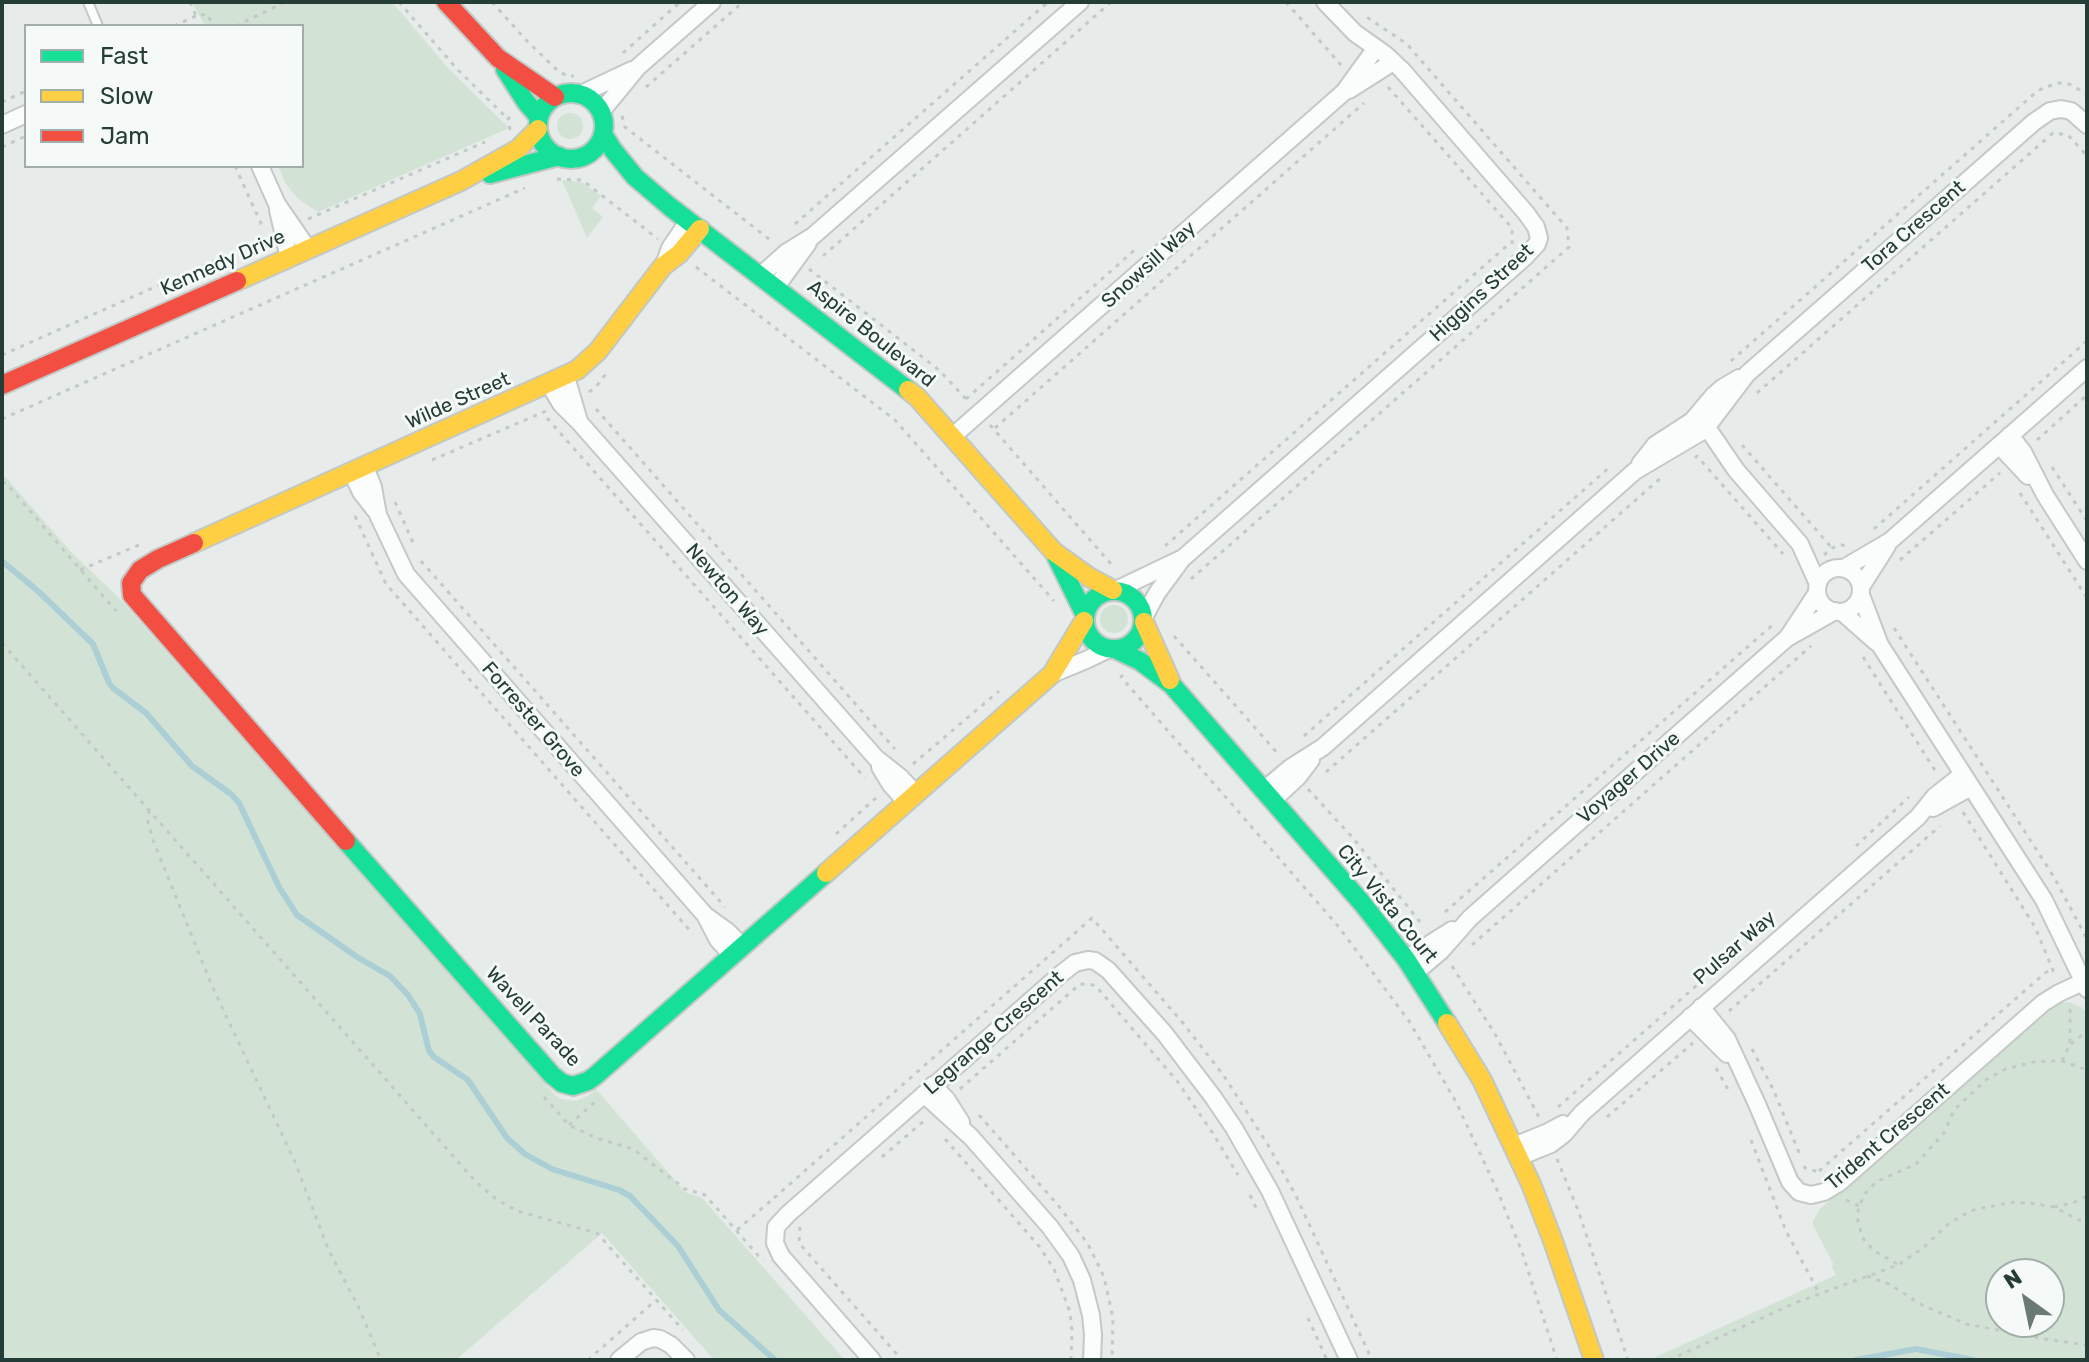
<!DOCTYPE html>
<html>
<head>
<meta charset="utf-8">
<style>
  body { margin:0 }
  #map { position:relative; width:2089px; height:1362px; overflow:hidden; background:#e7ebe9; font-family:Rubik,sans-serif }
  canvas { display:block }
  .frame { position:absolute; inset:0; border:4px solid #253d37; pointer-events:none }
  .legend { position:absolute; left:24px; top:24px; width:280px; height:144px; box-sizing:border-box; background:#f5f9f7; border:2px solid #a2aeaa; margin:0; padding:10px 14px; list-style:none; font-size:24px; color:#253d37 }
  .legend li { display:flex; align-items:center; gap:16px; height:40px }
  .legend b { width:40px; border:2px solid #a2aeaa }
  .north { position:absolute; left:1985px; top:1258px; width:80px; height:80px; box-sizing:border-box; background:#f5f9f7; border:2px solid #a2aeaa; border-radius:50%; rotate:327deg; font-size:22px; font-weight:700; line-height:32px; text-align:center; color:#253d37 }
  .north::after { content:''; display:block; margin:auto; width:28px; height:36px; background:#697a75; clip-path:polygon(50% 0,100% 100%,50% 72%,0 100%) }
</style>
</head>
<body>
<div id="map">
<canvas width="2089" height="1362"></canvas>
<div class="frame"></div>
<ul class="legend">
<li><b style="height:10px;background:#16e098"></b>Fast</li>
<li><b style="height:10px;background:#ffcf43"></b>Slow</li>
<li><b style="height:10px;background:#f24e42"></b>Jam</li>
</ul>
<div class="north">N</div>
</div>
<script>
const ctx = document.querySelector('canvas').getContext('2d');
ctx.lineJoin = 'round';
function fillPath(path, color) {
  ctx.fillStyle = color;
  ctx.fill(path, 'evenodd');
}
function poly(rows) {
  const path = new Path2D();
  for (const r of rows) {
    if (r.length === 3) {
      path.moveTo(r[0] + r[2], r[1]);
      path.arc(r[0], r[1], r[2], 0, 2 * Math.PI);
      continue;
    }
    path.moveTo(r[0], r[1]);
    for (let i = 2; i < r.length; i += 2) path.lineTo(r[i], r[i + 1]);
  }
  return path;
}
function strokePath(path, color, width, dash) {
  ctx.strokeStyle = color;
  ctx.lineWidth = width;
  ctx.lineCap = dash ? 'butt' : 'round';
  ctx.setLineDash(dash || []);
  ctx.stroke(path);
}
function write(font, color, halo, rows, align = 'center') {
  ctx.font = font + ' Rubik,sans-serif';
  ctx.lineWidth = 6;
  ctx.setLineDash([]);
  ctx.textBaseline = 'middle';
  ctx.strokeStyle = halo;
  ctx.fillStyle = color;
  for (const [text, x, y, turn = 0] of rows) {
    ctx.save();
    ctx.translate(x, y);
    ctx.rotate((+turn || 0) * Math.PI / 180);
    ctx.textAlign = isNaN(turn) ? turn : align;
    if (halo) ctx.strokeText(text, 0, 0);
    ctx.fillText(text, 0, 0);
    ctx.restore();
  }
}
fillPath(poly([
  [192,2,392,2,448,68,508,127,507,129,318,212,297,198,286,184,278,166,302,166,302,26,205,26],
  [570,126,13],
  [562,180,581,182,601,196,592,208,603,217,587,238],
  [2,473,71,552,117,596,555,1095,561,1099,576,1101,588,1096,596,1089,685,1192,702,1198,845,1360,714,1360,602,1233,456,1360,2,1360],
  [1114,619,14],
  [2068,1002,2081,1007,2087,1013,2087,1360,1649,1360,1836,1275,1832,1267,1833,1263,1813,1225,1813,1221,1820,1209,2047,1010,2056,1004],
  [2001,1274,2049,1274,2049,1322,2001,1322]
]), '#d2e3d6');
strokePath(poly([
  [2,561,39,592,93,644,109,683,113,688,146,713,192,766,231,794,239,803,279,887,297,915,357,957,390,976,408,995,420,1014,429,1051,434,1057,468,1080,507,1138,525,1154,552,1169,619,1190,630,1196,678,1246,719,1310,775,1360],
  [1856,1360,1916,1349,1973,1360]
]), '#accfd5', 6);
const lane = poly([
  [88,2,98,26]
]);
const street = poly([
  [1349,90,1393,62],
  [581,94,632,70],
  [601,112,638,67,712,2],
  [2,125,26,114],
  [260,166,277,204,308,249],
  [278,210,289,258],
  [664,265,670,248,689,220],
  [761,275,787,252,813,236,1080,2],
  [776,287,808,243],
  [566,377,579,421],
  [549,384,561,404,579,422,876,758,900,777,915,793],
  [1692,421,1710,432,1736,470,1800,544,1818,584],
  [2010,435,2023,452,2045,495,2087,561],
  [953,436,1344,92,1376,48],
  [1999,445,2028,476],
  [1640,464,1655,445,1692,421,1714,395,1722,388,1739,378],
  [365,467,373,487,378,515,406,574,705,915,718,940,732,955],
  [352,473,361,492,375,510],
  [1844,568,1890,541,2087,368],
  [1839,590,22],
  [1861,587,1887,546],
  [1116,590,1181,559],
  [1861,595,1880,645,2044,900,2087,989],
  [1842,612,1876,642],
  [1144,617,1157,593,1182,559,1525,257,1537,244,1539,238,1536,227,1526,213,1402,70,1386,55,1355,33,1325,2],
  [1788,637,1817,593],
  [1052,674,1086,660,1109,649],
  [880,767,891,785,906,802],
  [1264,790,1290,768,1323,747,1635,471,1701,432,1709,424,1747,374,2034,122,2050,111,2061,109,2071,111,2087,125],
  [1273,800,1298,777,1311,760],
  [1933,808,1971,787],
  [706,916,727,931,742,946],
  [1406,959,1452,930],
  [1415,973,1441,951,1470,918,1787,638,1835,611],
  [1701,1007,1727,1039,1757,1104,1790,1182,1799,1192,1811,1195,1824,1192,1839,1183,2043,1003,2059,993,2083,982],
  [1690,1017,1727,1054],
  [933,1085,947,1100,961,1122],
  [924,1094,971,1137,1050,1227,1071,1256,1082,1280,1091,1315,1093,1335,1092,1360],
  [1514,1146,1546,1133,1563,1124],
  [1519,1157,1551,1144,1564,1134,1582,1113,1918,817,1935,796,1963,774],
  [619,1360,641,1342,653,1338,660,1339,671,1345,686,1360],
  [872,1360,781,1256,775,1243,776,1227,788,1214,1061,974,1075,963,1088,960,1095,961,1108,970,1165,1034,1213,1097,1234,1128,1270,1191,1349,1360]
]);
const fast = poly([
  [505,69,526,102,539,117],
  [571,126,33],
  [603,134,613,150,635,177,669,206,908,390],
  [490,174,559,156],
  [1056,556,1085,615],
  [1114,620,29],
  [1115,649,1140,661,1172,685,1362,903,1406,959,1447,1023],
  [346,841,552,1075,562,1083,573,1086,588,1081,595,1076,826,873]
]);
const slow = poly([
  [237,281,461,181,518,149,538,129],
  [908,390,917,397,1054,552,1089,577,1113,590],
  [194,543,577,370,598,351,663,266,679,254,700,229],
  [1144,622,1170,680],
  [826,873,1052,674,1084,621],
  [1447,1023,1482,1080,1531,1184,1553,1241,1594,1360]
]);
const jam = poly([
  [446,2,498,58,555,97],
  [2,385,237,281],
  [194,543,158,559,140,570,131,583,132,595,346,841]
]);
strokePath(lane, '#c4c8c6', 12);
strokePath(street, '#c4c8c6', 20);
strokePath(fast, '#c2c8c6', 22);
strokePath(slow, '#c2c8c6', 22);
strokePath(jam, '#c2c8c6', 22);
strokePath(poly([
  [190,2,196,16,207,14,214,26],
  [399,2,457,69,508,119],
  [492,2,526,40,557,70,567,76,574,76],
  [1286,2,1341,65],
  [174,26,196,16],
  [236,26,285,2],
  [623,53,680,2],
  [646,87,743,2],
  [1388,87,1512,228,1512,244],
  [2,102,26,91],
  [622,116,625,127,630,131,774,243],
  [510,130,508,119,512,115],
  [2,147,26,136],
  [235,166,263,228],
  [557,179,582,180,658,239],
  [308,219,485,142],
  [795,224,1048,2],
  [823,256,1111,2],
  [696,267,895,420,1054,601],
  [809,269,939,370,966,399],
  [2,355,265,238],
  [1731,361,2034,94,2043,88,2059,83,2069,84,2087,94],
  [589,392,596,387,608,371],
  [1757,393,2053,133,2068,135,2087,156],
  [966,399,1137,248],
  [596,409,895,749],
  [547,418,865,778],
  [2,419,525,188],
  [990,425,1111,564],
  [995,428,1364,103],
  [2037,440,2087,395],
  [1742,445,1832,548],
  [1695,458,1697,456,1783,554],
  [432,460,546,411],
  [2052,467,2087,521],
  [2,482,6,483,116,611],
  [2020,493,2087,598],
  [395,502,415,547],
  [355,516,386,584,693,934],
  [1874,529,2087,341],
  [1165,546,1510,243],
  [1824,555,1832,548,1842,545,1845,546],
  [1900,560,2000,473],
  [421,561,725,907],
  [80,570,139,545],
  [1191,579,1569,247,1567,228,1418,57,1407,44,1365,16],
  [1894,628,2054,877,2087,939],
  [1174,636,1280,756],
  [2,643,475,1181,496,1199,517,1211,597,1233,683,1330],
  [1863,657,1936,772],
  [1123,675,1121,677,1338,926,1409,1021,1456,1102,1498,1192,1522,1252,1557,1360],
  [1304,736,1611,466],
  [913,764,999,691],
  [1326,772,1663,476],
  [1308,789,1353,838,1424,927],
  [149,810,148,822,153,840,212,986,295,1162,329,1251,358,1306,381,1360],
  [1963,812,2035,927,2055,975],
  [836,834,878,796],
  [1856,846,1909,797],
  [1445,912,1776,622],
  [1472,945,1811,646],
  [1452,966,1495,1034,1540,1119],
  [1729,1011,1940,826],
  [2071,1044,2087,1031],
  [1752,1049,1774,1091,1800,1155],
  [566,1059,582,1059],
  [2062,1061,2070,1044,2070,1007],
  [1716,1068,1730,1093],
  [960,1089,1080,984,1095,985,1177,1081,1212,1132,1238,1175],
  [544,1097,569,1125,596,1138,633,1149,685,1189,705,1195,763,1261],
  [1558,1107,1769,922],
  [979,1115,1057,1204,1088,1244,1104,1277,1113,1318,1112,1360],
  [1607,1117,1693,1043],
  [569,1125,596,1101],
  [945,1139,1039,1246,1054,1269,1070,1312,1072,1331,1071,1360],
  [1751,1140,1786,1231,1819,1293],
  [882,1157,925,1120],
  [1557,1159,1578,1210,1628,1360],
  [1804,1166,1805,1168,1819,1172],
  [1819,1171,2045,973,2052,969],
  [1250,1195,1257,1210],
  [774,1198,1092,918,1183,1023,1224,1076,1268,1145,1297,1198,1372,1360],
  [1846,1200,1859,1206],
  [2054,1207,2073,1203,2087,1196],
  [800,1227,799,1243,902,1360],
  [737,1230,774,1198],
  [1897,1264,1873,1250,1862,1237,1857,1217,1859,1206,1865,1194,1876,1182,1916,1164,1944,1133,1954,1110,1987,1079,2006,1069,2034,1062,2052,1061,2062,1061,2087,1070],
  [1867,1276,1889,1284,1922,1305,1966,1324,2045,1339,2087,1345],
  [1308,1318,1327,1360],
  [588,1360,656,1300],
  [1669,1360,1795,1303,1898,1265,1923,1248,1946,1226,1961,1216,1976,1209,2015,1202,2036,1204,2054,1207,2087,1224]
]), '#c2cac7', 3, [4, 6]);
strokePath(lane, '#fbfcfc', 8);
strokePath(street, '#fbfcfc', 16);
strokePath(fast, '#16e098', 18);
strokePath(slow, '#ffcf43', 18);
strokePath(jam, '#f24e42', 18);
write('20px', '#253d37', '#f5f9f7', [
  ["Tora Crescent",1914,227,-41],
  ["Kennedy Drive",223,263,-24],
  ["Snowsill Way",1149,265,-42],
  ["Higgins Street",1482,293,-43],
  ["Aspire Boulevard",871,334,39],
  ["Wilde Street",458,401,-24],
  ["Newton Way",727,590,49],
  ["Forrester Grove",533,720,49],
  ["Voyager Drive",1629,778,-41],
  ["City Vista Court",1387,904,51],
  ["Pulsar Way",1735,948,-41],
  ["Wavell Parade",533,1017,47],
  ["Legrange Crescent",994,1033,-41],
  ["Trident Crescent",1888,1137,-40]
]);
</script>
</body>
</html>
